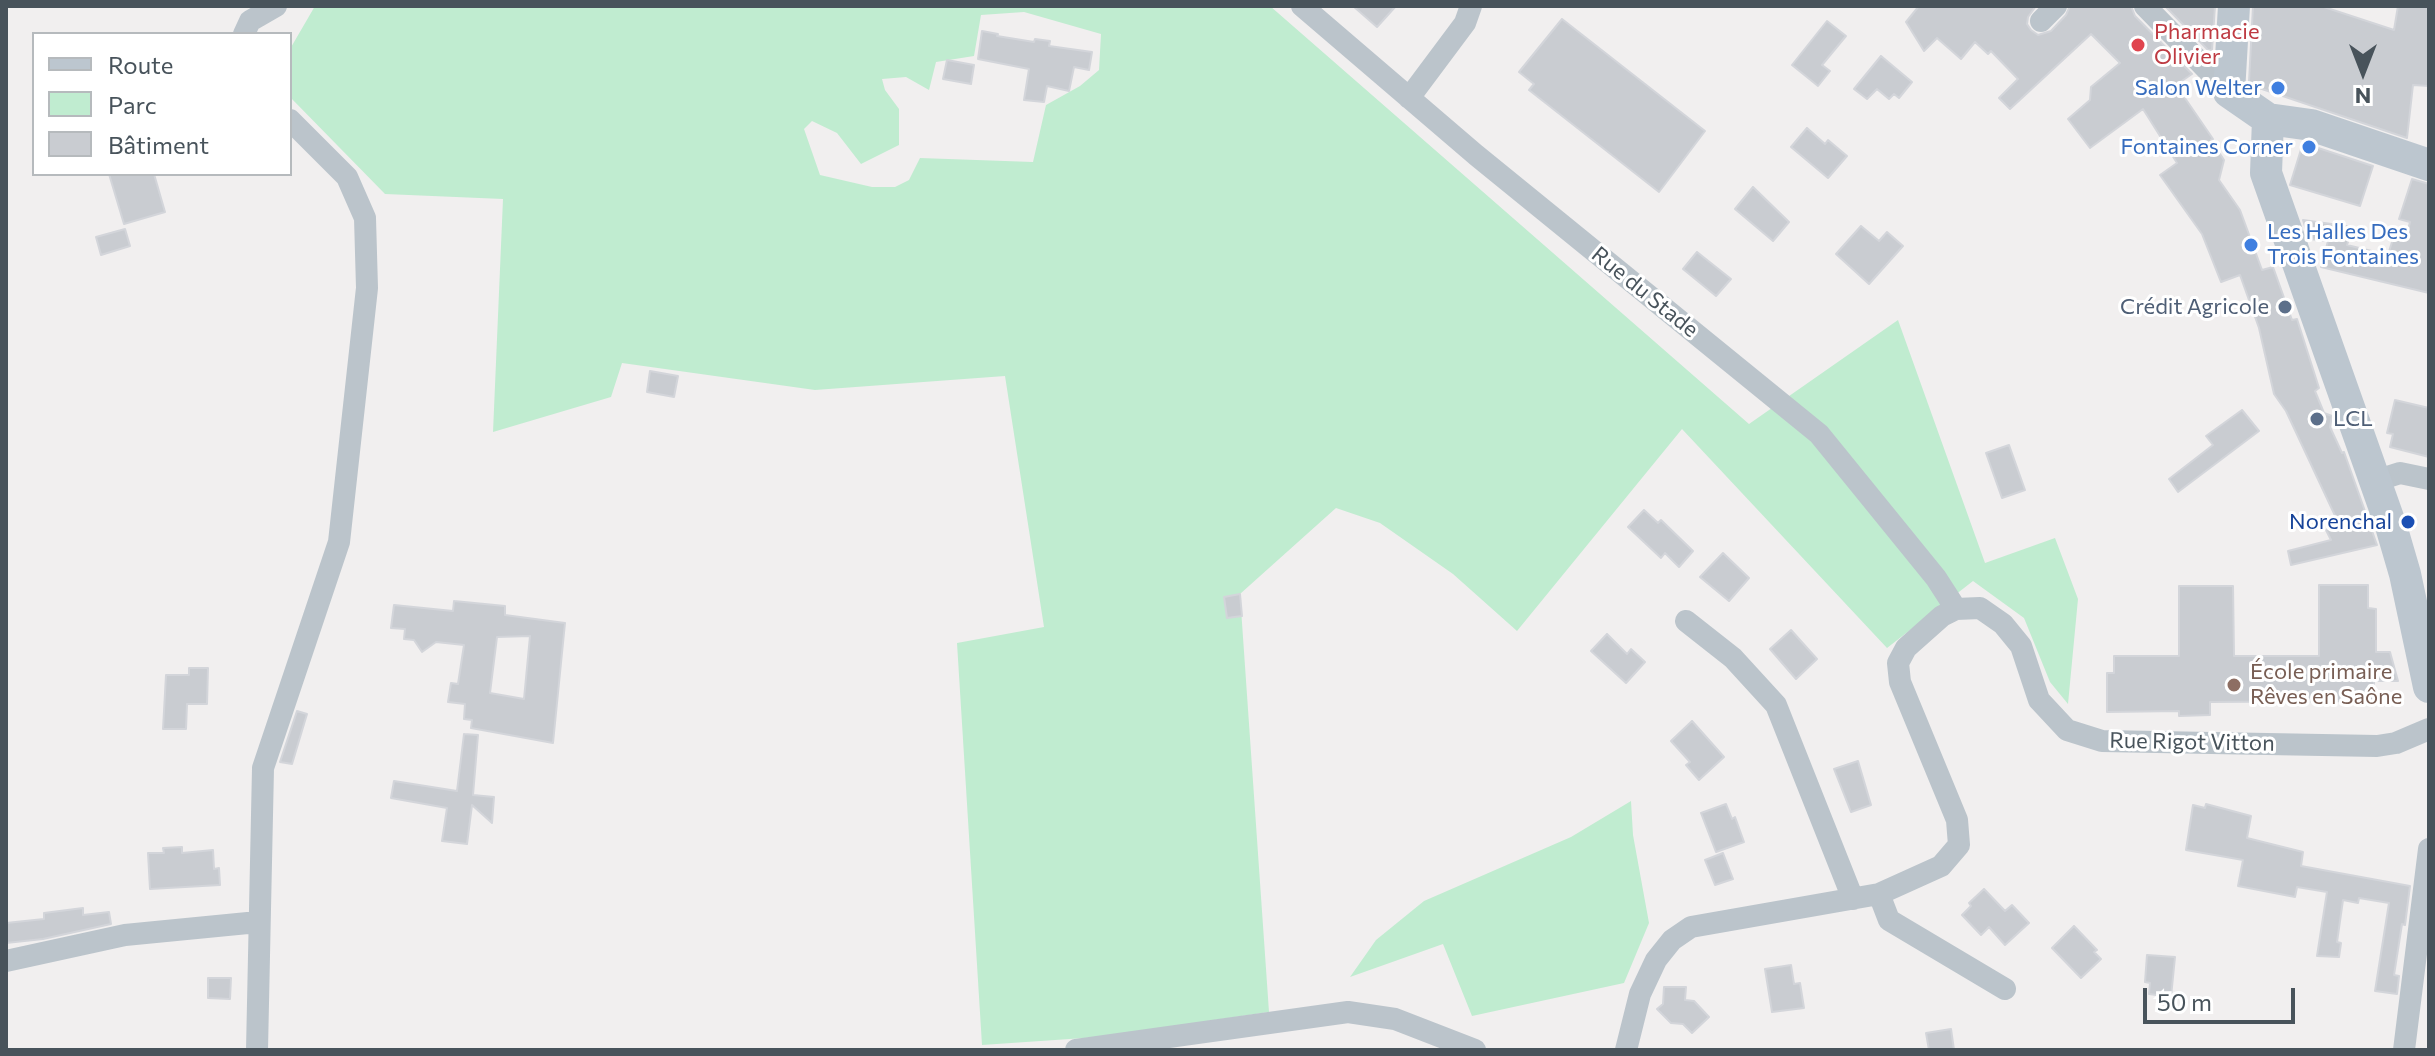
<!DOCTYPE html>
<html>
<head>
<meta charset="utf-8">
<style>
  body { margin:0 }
  #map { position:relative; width:2435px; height:1056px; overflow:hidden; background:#f1efef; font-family:Commissioner,sans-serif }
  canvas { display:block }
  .frame { position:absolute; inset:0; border:8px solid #48535b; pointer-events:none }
  .legend { position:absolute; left:32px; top:32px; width:260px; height:144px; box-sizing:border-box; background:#fff; border:2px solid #b6babd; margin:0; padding:10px 14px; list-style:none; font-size:24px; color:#48535b }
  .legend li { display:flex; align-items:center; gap:16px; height:40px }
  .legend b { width:40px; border:2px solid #b6babd }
  .north { position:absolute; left:2323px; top:32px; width:80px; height:80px; -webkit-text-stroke:6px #fff; paint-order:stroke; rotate:180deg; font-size:22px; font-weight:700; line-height:32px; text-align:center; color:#48535b }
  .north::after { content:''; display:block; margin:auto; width:28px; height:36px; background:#48535b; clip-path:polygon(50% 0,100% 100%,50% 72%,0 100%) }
  .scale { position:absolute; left:2143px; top:988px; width:152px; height:36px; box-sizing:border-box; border:4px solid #48535b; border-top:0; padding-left:10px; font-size:24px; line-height:28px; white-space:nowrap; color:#48535b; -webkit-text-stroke:6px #fff; paint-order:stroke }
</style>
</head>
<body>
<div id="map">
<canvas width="2435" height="1056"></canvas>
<div class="frame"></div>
<ul class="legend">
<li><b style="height:10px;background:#bcc6cf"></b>Route</li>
<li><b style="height:22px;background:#c0ecd0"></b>Parc</li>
<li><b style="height:22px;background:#c9ccd1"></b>Bâtiment</li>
</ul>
<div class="north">N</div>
<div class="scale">50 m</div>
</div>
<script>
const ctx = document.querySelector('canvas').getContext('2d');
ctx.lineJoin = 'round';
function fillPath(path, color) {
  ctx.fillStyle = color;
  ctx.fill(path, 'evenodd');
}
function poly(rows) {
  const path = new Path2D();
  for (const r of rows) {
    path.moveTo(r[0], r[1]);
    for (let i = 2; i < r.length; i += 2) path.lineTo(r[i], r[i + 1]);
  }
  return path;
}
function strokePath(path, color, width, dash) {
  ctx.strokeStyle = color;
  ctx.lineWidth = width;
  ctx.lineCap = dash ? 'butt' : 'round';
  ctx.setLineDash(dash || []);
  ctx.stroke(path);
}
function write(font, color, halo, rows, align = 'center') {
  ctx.font = font + ' Commissioner,sans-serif';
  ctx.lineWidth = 6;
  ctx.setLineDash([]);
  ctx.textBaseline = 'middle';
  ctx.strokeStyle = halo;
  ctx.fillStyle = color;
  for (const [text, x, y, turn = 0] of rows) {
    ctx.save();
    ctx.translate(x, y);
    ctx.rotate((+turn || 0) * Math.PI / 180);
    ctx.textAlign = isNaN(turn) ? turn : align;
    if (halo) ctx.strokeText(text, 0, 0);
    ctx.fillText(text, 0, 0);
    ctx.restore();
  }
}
fillPath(poly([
  [315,6,1270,6,1749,424,1898,320,1985,563,2055,538,2078,599,2068,704,2050,682,2024,618,1973,581,1887,648,1682,429,1517,631,1453,574,1380,523,1336,508,1240,594,1269,1012,1099,1037,982,1045,957,643,1044,627,1005,376,815,390,622,363,611,397,493,432,503,199,385,194,290,97,290,49],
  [1024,12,1101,34,1099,70,1080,86,1046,105,1033,162,920,158,909,180,895,187,872,187,820,175,804,129,812,121,837,133,861,164,899,145,899,109,885,90,882,79,906,77,929,90,936,62,974,56,981,15],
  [1631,801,1633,835,1649,923,1624,983,1472,1016,1443,944,1350,977,1376,940,1424,901,1571,837]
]), '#c0ecd0');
const building = poly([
  [1353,6,1396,6,1377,27,1353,6],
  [1919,6,2036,6,2028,17,2027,24,2031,30,2038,35,2051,31,2066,15,2070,6,2131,6,2135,16,2192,74,2176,85,2213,139,2211,140,2224,160,2219,180,2240,210,2262,270,2273,267,2292,320,2297,319,2319,388,2315,391,2324,413,2332,416,2330,427,2342,453,2344,452,2377,545,2291,565,2288,551,2331,540,2326,530,2338,522,2286,411,2274,394,2259,328,2240,275,2221,282,2202,234,2160,175,2177,163,2143,109,2090,148,2068,119,2090,100,2091,87,2120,63,2091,34,2010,109,1999,98,2018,79,1991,51,1988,54,1975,42,1961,59,1937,38,1924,51,1906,22,1919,6],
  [2165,6,2215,6,2212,50,2208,50,2165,6],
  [2253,6,2321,6,2394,30,2398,6,2429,6,2429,86,2413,85,2407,138,2256,87,2249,82,2253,6],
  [1562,19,1705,131,1659,192,1529,90,1534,84,1519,72,1562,19],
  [1827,21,1846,36,1822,65,1830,71,1818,86,1792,65,1827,21],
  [982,31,998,34,997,36,1034,42,1035,39,1050,41,1049,46,1092,52,1089,70,1074,67,1069,91,1047,86,1044,102,1024,100,1029,69,978,59,982,31],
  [1881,56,1912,82,1899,98,1894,94,1889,99,1877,89,1867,99,1854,89,1881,56],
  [947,60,974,65,971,84,943,79,947,60],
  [1807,128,1825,144,1828,140,1847,156,1828,178,1791,147,1807,128],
  [2303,143,2373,166,2360,206,2290,185,2303,143],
  [109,174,154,174,165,212,124,224,109,174],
  [2412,179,2429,184,2429,293,2321,267,2328,241,2309,239,2303,220,2353,227,2347,245,2388,255,2395,232,2407,234,2410,222,2399,219,2412,179],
  [1753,187,1789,222,1773,241,1735,209,1753,187],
  [1861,226,1879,241,1887,232,1903,246,1869,284,1836,254,1861,226],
  [125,229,130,246,101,255,96,237,125,229],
  [1697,252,1731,279,1716,296,1683,269,1697,252],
  [650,371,678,376,674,397,647,392,650,371],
  [2395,400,2429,408,2429,457,2390,447,2393,434,2387,433,2395,400],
  [2242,410,2259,431,2178,492,2169,479,2213,445,2206,436,2242,410],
  [2009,445,2025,490,2002,498,1986,453,2009,445],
  [1644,510,1658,523,1661,520,1693,551,1679,567,1665,553,1661,558,1628,527,1644,510],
  [1723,553,1749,578,1729,601,1700,577,1723,553],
  [2319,585,2368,585,2368,608,2376,609,2376,652,2390,652,2398,681,2374,681,2374,701,2210,702,2210,715,2179,716,2179,711,2107,712,2107,673,2114,673,2114,656,2179,656,2179,586,2233,586,2234,656,2319,656,2319,585],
  [1240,594,1242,616,1227,618,1224,597,1240,594],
  [454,601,505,606,505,615,565,623,553,743,471,728,472,720,464,719,465,704,448,702,451,683,458,684,464,645,436,642,422,652,414,640,404,639,405,629,391,628,394,605,453,611,454,601],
  [530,636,524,699,490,693,497,637,530,636],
  [1791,630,1817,659,1796,679,1770,649,1791,630],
  [1607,634,1627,654,1631,649,1645,662,1626,683,1591,651,1607,634],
  [189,668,208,668,207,704,187,704,186,729,163,729,166,675,189,675,189,668],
  [297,711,307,714,292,764,280,762,297,711],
  [1692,721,1724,757,1699,780,1686,765,1690,762,1671,741,1692,721],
  [464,734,478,735,473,795,494,797,492,823,472,805,467,844,442,841,447,808,391,798,394,781,457,791,464,734],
  [1858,761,1871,805,1851,812,1834,769,1858,761],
  [1726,804,1732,819,1735,817,1744,842,1716,852,1701,813,1726,804],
  [2206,804,2251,816,2247,838,2303,852,2301,866,2410,886,2405,925,2402,924,2394,975,2399,976,2397,994,2375,991,2389,903,2359,898,2358,903,2343,900,2337,942,2341,943,2339,957,2317,956,2327,892,2297,887,2295,897,2238,886,2243,860,2186,850,2193,805,2205,808,2206,804],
  [182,847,182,853,213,850,214,869,219,868,220,885,150,889,148,853,164,853,163,848,182,847],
  [1723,853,1733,879,1715,885,1705,860,1723,853],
  [1984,889,2005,911,2012,905,2029,923,2005,945,1989,927,1981,935,1962,915,1971,906,1969,903,1984,889],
  [83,908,83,915,109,912,111,924,43,939,6,943,6,923,44,919,44,913,83,908],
  [2074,926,2097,950,2094,952,2101,959,2081,978,2052,948,2074,926],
  [2147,955,2175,957,2171,997,2149,994,2150,983,2145,982,2147,955],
  [1791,965,1794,984,1800,983,1804,1008,1772,1012,1765,969,1791,965],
  [208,978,231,978,230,999,208,998,208,978],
  [1664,987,1686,987,1685,1000,1694,1001,1709,1017,1692,1033,1683,1024,1671,1023,1657,1009,1663,1004,1664,987],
  [1951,1029,1954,1050,1929,1050,1926,1033,1951,1029]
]);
fillPath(building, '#c9ccd1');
strokePath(building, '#d3d5da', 2);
strokePath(poly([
  [1302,6,1476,155,1819,434,1936,578,1956,609],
  [2145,6,2229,92],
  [2041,21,2056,6],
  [244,34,250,21,276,6],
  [1409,98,1465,23,1471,6],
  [2375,481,2400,473,2429,479],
  [1686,621,1733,658,1776,705,1853,899],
  [1879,894,1889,920,2005,989],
  [6,961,125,935,258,922],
  [257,1050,263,768,339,542,367,288,365,218,347,177,290,120],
  [1076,1050,1348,1012,1395,1019,1475,1050],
  [1626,1050,1640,994,1656,960,1672,940,1691,927,1879,894,1941,866,1959,845,1957,820,1900,682,1898,663,1906,648,1942,616,1956,609,1980,608,2003,624,2021,646,2039,700,2067,730,2102,741,2377,746,2396,743,2429,729],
  [2404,1050,2429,849]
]), '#bbc4cb', 22);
strokePath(poly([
  [2234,6,2229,92,2268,119,2311,125,2429,165],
  [2268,119,2266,173,2391,526,2405,574,2429,687]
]), '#bcc6cf', 32);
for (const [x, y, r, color] of [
  [2138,45,8,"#e0444e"],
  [2278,88,8,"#3f7fe0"],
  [2309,147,8,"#3f7fe0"],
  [2251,245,8,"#3f7fe0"],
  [2285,307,8,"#5c6f8a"],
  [2317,419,8,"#5c6f8a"],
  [2408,522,8,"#1a4fb4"],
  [2234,685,8,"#8d6e63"]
]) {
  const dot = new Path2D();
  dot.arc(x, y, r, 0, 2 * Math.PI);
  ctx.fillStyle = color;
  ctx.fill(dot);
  strokePath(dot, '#fff', 3);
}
write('22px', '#be3a42', '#fff', [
  ["Pharmacie",2154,32],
  ["Olivier",2154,57]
], 'left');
write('22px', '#366cbe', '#fff', [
  ["Salon Welter",2262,88],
  ["Fontaines Corner",2293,147],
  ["Les Halles Des",2267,232,"left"],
  ["Trois Fontaines",2267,257,"left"]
], 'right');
write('22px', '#48535b', '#fff', [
  ["Rue du Stade",1645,292,39],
  ["Rue Rigot Vitton",2192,742,1]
]);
write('22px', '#4e5e75', '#fff', [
  ["Crédit Agricole",2269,307],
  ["LCL",2333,419,"left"]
], 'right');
write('22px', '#164399', '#fff', [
  ["Norenchal",2392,522]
], 'right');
write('22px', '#785e54', '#fff', [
  ["École primaire",2250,672],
  ["Rêves en Saône",2250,697]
], 'left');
</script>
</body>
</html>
